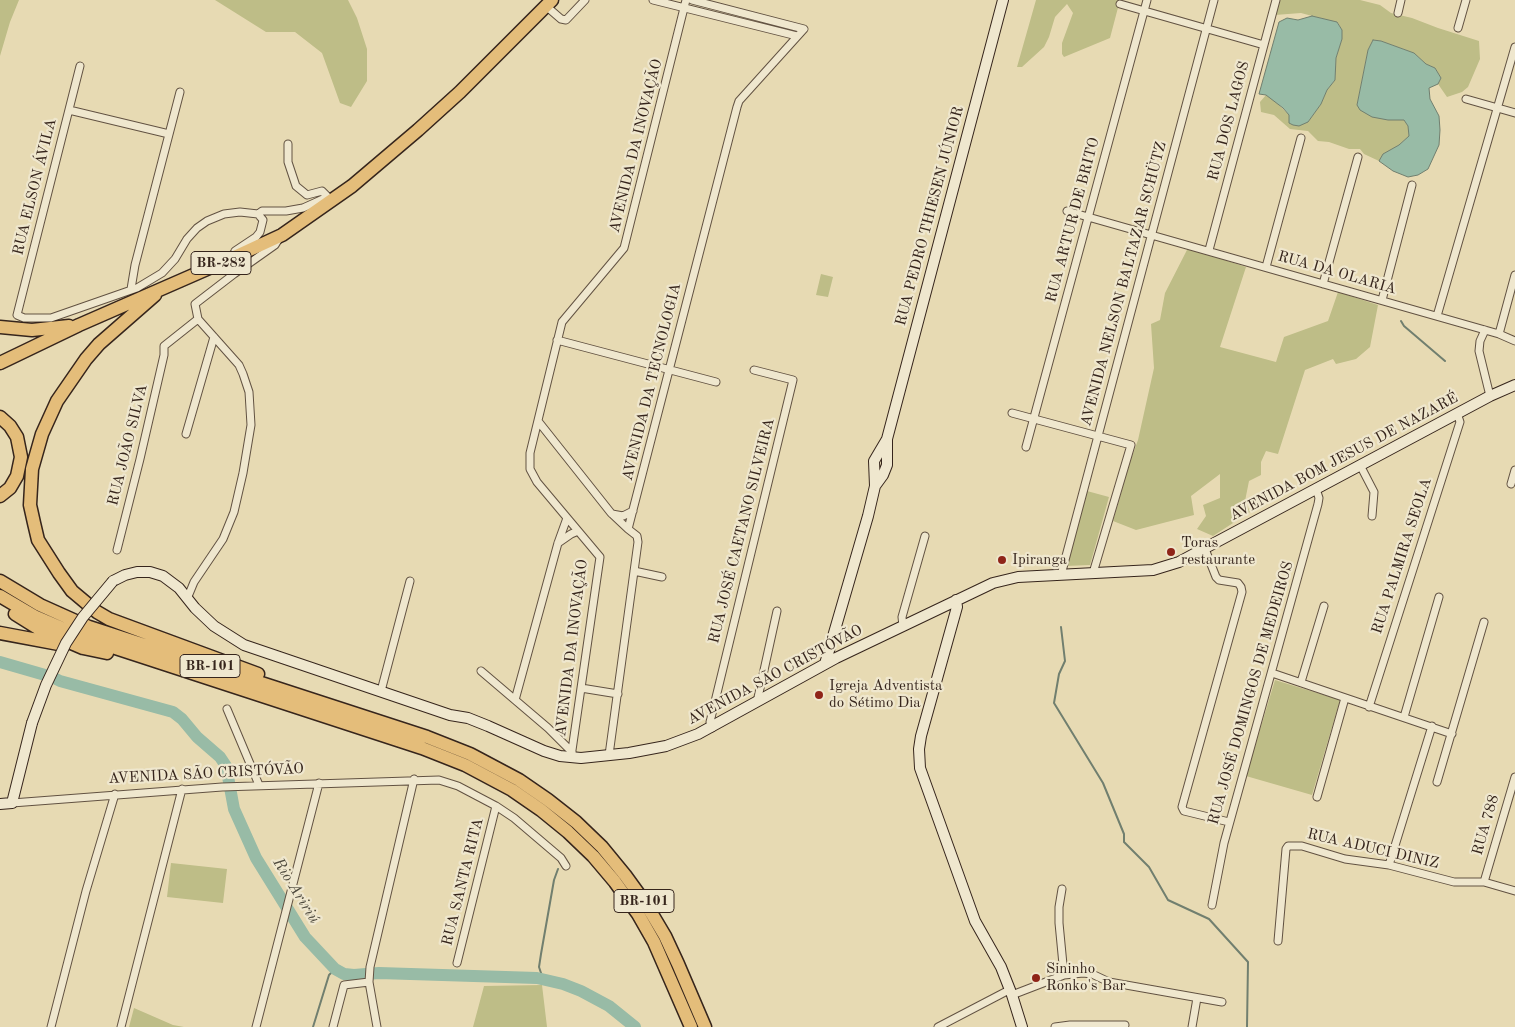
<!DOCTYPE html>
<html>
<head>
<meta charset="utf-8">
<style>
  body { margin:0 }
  canvas { display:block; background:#e7dab3 }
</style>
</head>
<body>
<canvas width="1515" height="1027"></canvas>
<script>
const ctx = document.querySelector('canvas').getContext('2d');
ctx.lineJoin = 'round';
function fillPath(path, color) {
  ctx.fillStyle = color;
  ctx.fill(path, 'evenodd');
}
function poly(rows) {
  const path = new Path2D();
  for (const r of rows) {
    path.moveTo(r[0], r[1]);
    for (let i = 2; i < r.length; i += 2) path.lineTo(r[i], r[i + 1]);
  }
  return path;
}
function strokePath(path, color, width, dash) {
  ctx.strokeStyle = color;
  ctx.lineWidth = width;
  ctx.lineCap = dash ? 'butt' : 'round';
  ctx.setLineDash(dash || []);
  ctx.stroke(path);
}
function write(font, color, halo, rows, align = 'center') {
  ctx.font = font + ' "Old Standard TT",serif';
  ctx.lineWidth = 4.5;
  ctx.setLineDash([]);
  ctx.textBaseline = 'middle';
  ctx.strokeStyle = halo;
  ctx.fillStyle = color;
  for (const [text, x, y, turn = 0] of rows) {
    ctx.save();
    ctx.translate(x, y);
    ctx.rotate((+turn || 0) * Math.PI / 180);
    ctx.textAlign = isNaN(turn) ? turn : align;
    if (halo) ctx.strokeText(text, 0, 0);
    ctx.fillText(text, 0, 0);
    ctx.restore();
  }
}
fillPath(poly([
  [0,0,19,0,10,22,0,56],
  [215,0,348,0,357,18,367,49,367,81,351,107,340,103,322,53,295,32,266,32],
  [1036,0,1120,0,1110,38,1064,57,1062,54,1062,43,1073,13,1067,4,1055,17,1049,37,1044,47,1022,67,1017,67],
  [1279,0,1360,0,1380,5,1391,13,1412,18,1438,28,1479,41,1480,59,1468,87,1462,92,1447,97,1438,84,1441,78,1435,68,1426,64,1414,53,1381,41,1373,40,1368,50,1357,105,1388,120,1404,120,1408,126,1409,136,1399,145,1384,154,1379,161,1364,154,1360,149,1349,149,1329,142,1318,141,1308,131,1290,129,1274,115,1261,112,1260,102,1266,95,1274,100,1289,115,1308,122,1321,104,1327,90,1335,80,1336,58,1342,39,1342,30,1338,23,1301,13,1275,15],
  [1188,248,1246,267,1220,347,1276,362,1284,337,1328,321,1338,292,1378,305,1370,347,1356,359,1336,364,1333,359,1305,370,1278,454,1266,451,1261,462,1261,475,1249,481,1245,501,1250,512,1213,536,1197,529,1206,516,1203,505,1220,498,1220,474,1191,496,1194,515,1136,530,1113,521,1130,462,1138,440,1154,368,1151,324,1160,320,1165,293],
  [821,274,833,277,828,297,816,295],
  [1087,491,1109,497,1090,565,1066,566],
  [1275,680,1340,700,1312,795,1246,776],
  [171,863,227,869,223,903,167,897],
  [542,985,547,1027,473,1027,484,986],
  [134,1008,173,1025,184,1027,129,1027]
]), '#bebd87');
const water = poly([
  [1312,16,1337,22,1342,30,1342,39,1336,58,1335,80,1327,90,1321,104,1308,122,1299,126,1293,125,1289,123,1289,115,1283,108,1266,95,1259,94,1279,22,1287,18,1298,20,1312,16],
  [1373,40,1381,41,1414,53,1426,64,1435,68,1441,78,1438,84,1429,88,1430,99,1439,116,1440,130,1439,145,1428,169,1418,175,1408,177,1393,171,1379,161,1383,154,1399,145,1409,136,1408,126,1404,120,1388,120,1372,117,1360,110,1357,105,1368,50,1373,40]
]);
fillPath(water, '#98bba6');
strokePath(water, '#717f6f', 1);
strokePath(poly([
  [1401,321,1404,326,1445,361],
  [1061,627,1065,661,1059,674,1054,703,1103,783,1124,834,1124,842,1149,867,1168,900,1209,919,1248,962,1247,1027],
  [543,979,539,967,541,954,554,880,558,869],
  [313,1027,329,975,335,969]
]), '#717f6f', 2);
strokePath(poly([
  [0,662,52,677,60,681,173,712,182,719,197,737,220,757,226,766,234,809,256,858,305,937,335,969,344,974,354,975,379,973,537,978,563,984,581,991,609,1006,635,1027]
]), '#98bba6', 12);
const street = poly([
  [653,0,797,36],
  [1120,4,1264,45],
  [546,6,561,19,566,20,585,0],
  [1398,13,1401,0],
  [1458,28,1466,0],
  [80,66,17,315,24,318,51,318,137,288,162,273,175,259,187,239,197,228,207,221,224,214,240,212,258,214,262,211,286,211,303,208,323,199,329,200],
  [1466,99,1515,113],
  [69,110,169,134],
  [288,144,288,162,296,186,307,195,322,191,331,200],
  [1067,211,1499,334,1515,341],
  [1209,250,1276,0],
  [235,251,256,237,260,232,263,220,258,214],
  [1266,267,1301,138],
  [1323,284,1358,157],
  [131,289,135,265,180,92],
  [1382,300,1412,185],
  [1437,316,1515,47],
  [1485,330,1480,341,1479,351,1490,396],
  [1499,334,1515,275],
  [557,340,716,382],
  [1012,413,1131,445,1093,573],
  [538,421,611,513,628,529],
  [186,434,214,337],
  [1026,447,1147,0],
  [1360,465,1374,492,1372,516],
  [1511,484,1515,470],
  [612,514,623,516,633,511],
  [558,543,571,534,578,531],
  [1205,549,1216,577,1219,580,1238,583,1241,587,1242,592,1182,807,1184,811,1229,822],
  [117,550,140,459,164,355,164,346,198,319],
  [634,571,662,577],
  [1061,575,1214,0],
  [187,599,194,582,223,539,234,512,243,473,251,425,249,392,243,374,239,365,198,319,195,304,234,274,275,245,280,237],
  [903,626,902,617,925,536],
  [481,671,548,728,572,752],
  [1272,673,1452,734],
  [1301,682,1324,606],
  [581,688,618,694],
  [381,691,410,581],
  [515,700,558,543,567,518],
  [757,702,777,611],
  [1369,707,1460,422,1457,413],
  [227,709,259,785],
  [1404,717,1439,597],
  [712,728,710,722,793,380,754,370],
  [609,755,638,542,637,536,628,529,737,107,739,101,804,29,692,0],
  [571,757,600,557,537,482,530,469,530,453,562,322,624,248,686,0],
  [1437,782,1484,622],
  [1317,797,1345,698],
  [12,803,222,787,439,780,458,786,496,806,514,818,561,858,566,866],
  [1389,865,1432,726],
  [1484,882,1515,777],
  [1062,889,1059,907,1059,923,1064,975],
  [1212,905,1224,843,1318,504,1319,498,1316,489],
  [1278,941,1286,849,1288,846,1302,846,1345,859,1389,865,1454,882,1484,882,1515,891],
  [457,963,496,806],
  [1012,995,1064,975,1083,973,1092,974,1109,982,1222,1002],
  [51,1027,86,891,115,794],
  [121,1027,182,789],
  [256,1027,319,783],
  [333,1027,344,985,369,982],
  [377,1027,369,982,370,967,414,779],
  [938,1027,1009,990],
  [1055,1027,1070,1025,1125,1025],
  [1192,1027,1197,998]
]);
const secondary = poly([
  [875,486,883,475,887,465,887,439,1003,0],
  [113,581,125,575,137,572,150,572,163,576,179,588,195,608,214,626,244,645,450,715,468,718,488,726,544,751,560,756,581,758,629,753,666,746,698,734,836,658,993,583,1018,577,1153,570,1179,562,1490,396,1515,385],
  [956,600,957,607,921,736,919,749,920,768,975,921,1001,967,1012,995,1022,1027],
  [825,664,868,516,875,486,874,461,887,439],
  [0,804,12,803,32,723]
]);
const highway = poly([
  [155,295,99,344,86,359,57,401,42,434,32,469,30,505,34,523,38,540,59,573,72,591,97,612,109,619,258,674],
  [0,327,32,330,69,326],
  [0,363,79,325,230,259,282,235,352,186,418,130,460,92,552,0],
  [0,417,10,426,17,437,21,457,17,476,10,488,0,496],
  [0,581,40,605,89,627,427,737,470,754,519,780,548,800,576,822,602,847,625,875,646,904,665,936,678,964,705,1027],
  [0,596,34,616,85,638,422,748,465,765,512,790,541,810,568,832,593,856,615,882,638,914,654,942,691,1027],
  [15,614,39,629,83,648,107,653],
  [0,633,64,645]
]);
strokePath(street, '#625242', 9);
strokePath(secondary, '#36251c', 12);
strokePath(highway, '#36251c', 15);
strokePath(street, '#efe7ce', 7);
strokePath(secondary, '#efe7ce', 10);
strokePath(highway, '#e4bd7a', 12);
const secondaryBridge = poly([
  [32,723,46,685,66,643,83,617,113,581]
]);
strokePath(secondaryBridge, '#36251c', 12, []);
strokePath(secondaryBridge, '#efe7ce', 10);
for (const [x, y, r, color] of [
  [1171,552,5,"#8f2418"],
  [1002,560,5,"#8f2418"],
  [819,695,5,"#8f2418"],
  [1036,978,5,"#8f2418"]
]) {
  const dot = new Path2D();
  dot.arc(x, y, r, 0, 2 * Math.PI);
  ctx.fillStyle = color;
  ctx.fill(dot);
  strokePath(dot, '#efe7ce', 2);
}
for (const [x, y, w] of [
  [221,263,60],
  [210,666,60],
  [644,901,60]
]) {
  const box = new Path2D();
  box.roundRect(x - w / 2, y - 11.5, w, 23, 4);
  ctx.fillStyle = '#efe7ce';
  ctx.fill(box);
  strokePath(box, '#36251c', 1);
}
write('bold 14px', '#36251c', null, [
  ["BR-282",221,263],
  ["BR-101",210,666],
  ["BR-101",644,901]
]);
write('15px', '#36251c', '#efe7ce', [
  ["RUA DOS LAGOS",1229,121,-75],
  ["AVENIDA DA INOVAÇÃO",636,146,-76],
  ["RUA ELSON ÁVILA",35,187,-76],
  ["RUA PEDRO THIESEN JÚNIOR",930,216,-75],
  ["RUA ARTUR DE BRITO",1073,220,-75],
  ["RUA DA OLARIA",1337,273,16],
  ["AVENIDA NELSON BALTAZAR SCHÜTZ",1124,284,-75],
  ["AVENIDA DA TECNOLOGIA",652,382,-76],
  ["RUA JOÃO SILVA",128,445,-76],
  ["AVENIDA BOM JESUS DE NAZARÉ",1344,457,-28],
  ["RUA JOSÉ CAETANO SILVEIRA",742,531,-76],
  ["RUA PALMIRA SEOLA",1402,556,-72],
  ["AVENIDA DA INOVAÇÃO",572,648,-83],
  ["AVENIDA SÃO CRISTÓVÃO",775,675,-28],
  ["RUA JOSÉ DOMINGOS DE MEDEIROS",1251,693,-74],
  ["AVENIDA SÃO CRISTÓVÃO",206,774,-3],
  ["RUA 788",1486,825,-74],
  ["RUA ADUCI DINIZ",1373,849,13],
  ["RUA SANTA RITA",463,882,-76]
]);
write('15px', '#36251c', '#efe7ce', [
  ["Toras",1181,543],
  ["restaurante",1181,560],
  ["Ipiranga",1012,560],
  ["Igreja Adventista",829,686],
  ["do Sétimo Dia",829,703],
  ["Sininho",1046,969],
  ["Ronko's Bar",1046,986]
], 'left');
write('italic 16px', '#4e4a3e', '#efe7ce', [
  ["Rio Aririú",296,891,58]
]);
</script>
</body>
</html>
